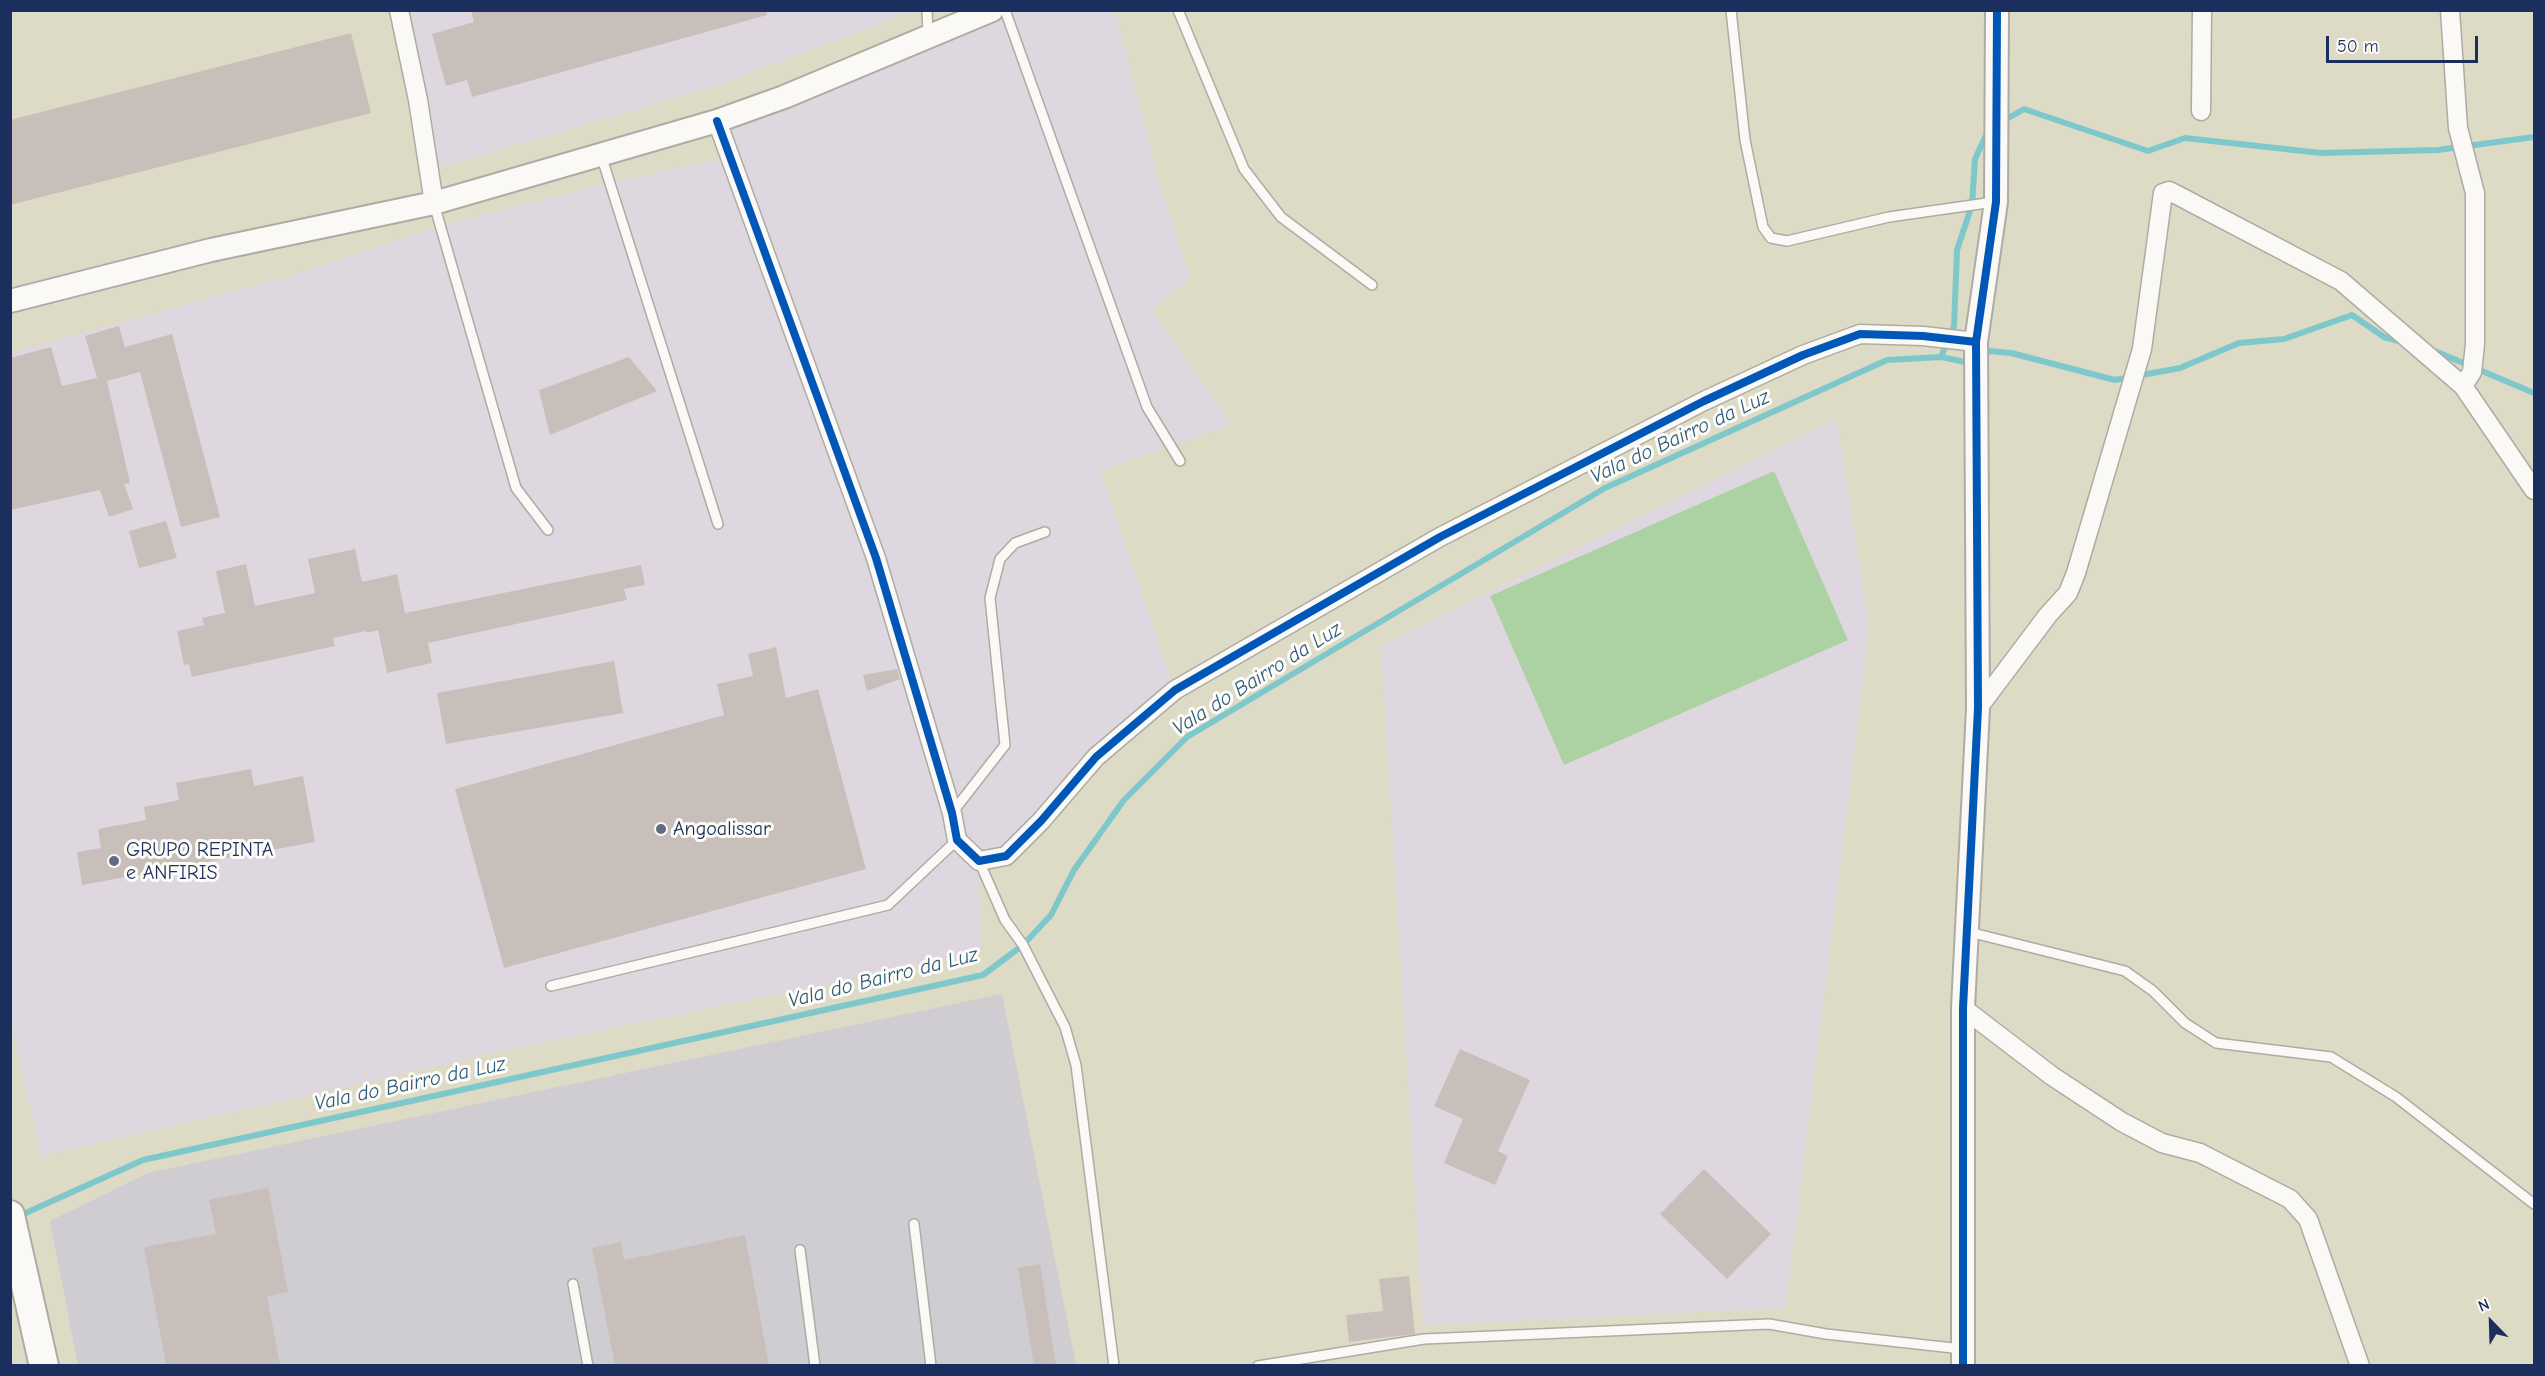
<!DOCTYPE html>
<html>
<head>
<meta charset="utf-8">
<style>
  body { margin:0 }
  #map { position:relative; width:2545px; height:1376px; overflow:hidden; background:#dddac6; font-family:"Comic Neue",sans-serif }
  canvas { display:block }
  .frame { position:absolute; inset:0; border:12px solid #1b2f5e; pointer-events:none }
  .north { position:absolute; left:2461px; top:1292px; width:60px; height:60px; -webkit-text-stroke:4px #fdfcf7; paint-order:stroke; rotate:337deg; font-size:16px; font-weight:700; line-height:24px; text-align:center; color:#1b2f5e }
  .north::after { content:''; display:block; margin:auto; width:21px; height:27px; background:#1b2f5e; clip-path:polygon(50% 0,100% 100%,50% 72%,0 100%) }
  .scale { position:absolute; left:2326px; top:36px; width:152px; height:27px; box-sizing:border-box; border:3px solid #1b2f5e; border-top:0; padding-left:8px; font-size:18px; line-height:21px; white-space:nowrap; color:#1b2f5e; -webkit-text-stroke:4px #fdfcf7; paint-order:stroke }
</style>
</head>
<body>
<div id="map">
<canvas width="2545" height="1376"></canvas>
<div class="frame"></div>
<div class="north">N</div>
<div class="scale">50 m</div>
</div>
<script>
const ctx = document.querySelector('canvas').getContext('2d');
ctx.lineJoin = 'round';
function fillPath(path, color) {
  ctx.fillStyle = color;
  ctx.fill(path, 'evenodd');
}
function poly(rows) {
  const path = new Path2D();
  for (const r of rows) {
    path.moveTo(r[0], r[1]);
    for (let i = 2; i < r.length; i += 2) path.lineTo(r[i], r[i + 1]);
  }
  return path;
}
function strokePath(path, color, width, dash) {
  ctx.strokeStyle = color;
  ctx.lineWidth = width;
  ctx.lineCap = dash ? 'butt' : 'round';
  ctx.setLineDash(dash || []);
  ctx.stroke(path);
}
function write(font, color, halo, rows, align = 'center') {
  ctx.font = font + ' "Comic Neue",sans-serif';
  ctx.lineWidth = 6;
  ctx.setLineDash([]);
  ctx.textBaseline = 'middle';
  ctx.strokeStyle = halo;
  ctx.fillStyle = color;
  for (const [text, x, y, turn = 0] of rows) {
    ctx.save();
    ctx.translate(x, y);
    ctx.rotate((+turn || 0) * Math.PI / 180);
    ctx.textAlign = isNaN(turn) ? turn : align;
    if (halo) ctx.strokeText(text, 0, 0);
    ctx.fillText(text, 0, 0);
    ctx.restore();
  }
}
fillPath(poly([
  [405,10,914,11,712,87,429,171],
  [992,11,1115,11,1158,178,1190,279,1152,310,1231,424,1100,471,1175,690,1006,856,979,861,981,952,492,1053,41,1156,10,1018,10,353,297,274,440,226,610,183,730,157,717,121],
  [1837,419,1869,629,1786,1308,1423,1325,1381,646]
]), '#dfd7df');
fillPath(poly([
  [1002,994,1076,1365,78,1365,50,1221,148,1173]
]), '#cfccd2');
fillPath(poly([
  [1774,471,1848,640,1564,765,1490,596]
]), '#acd2a4');
strokePath(poly([
  [2003,121,2024,109,2148,151,2185,138,2321,153,2438,150,2534,137],
  [2430,349,2534,393],
  [1941,357,1970,363],
  [1982,359,1989,351,2011,353,2115,380,2180,368,2239,343,2284,339,2352,315,2384,337,2403,342],
  [19,1216,143,1160,983,975,1023,945,1051,915,1074,870,1124,800,1187,737,1605,488,1887,360,1941,357,1954,326,1957,250,1972,205,1975,159,1989,129]
]), '#7ec8cb', 6);
fillPath(poly([
  [471,10,766,10,767,15,472,97,467,80,446,86,432,34,474,22],
  [351,33,371,113,10,205,10,120],
  [119,326,125,347,172,334,220,517,181,527,140,372,107,381,130,483,124,484,133,509,109,517,100,490,10,510,10,358,51,347,62,386,97,378,85,336],
  [629,357,657,391,550,435,539,390],
  [166,521,177,558,139,568,129,531],
  [355,549,362,582,397,574,405,613,641,565,645,585,624,589,627,600,428,643,432,663,387,673,378,630,367,633,366,631,333,638,335,646,192,677,189,664,184,665,177,631,204,625,202,618,225,613,216,571,246,564,255,606,315,593,308,559],
  [776,647,786,698,818,689,866,869,504,968,455,789,724,715,717,684,753,676,748,654],
  [614,661,623,713,446,744,437,693],
  [897,669,900,679,867,691,863,675],
  [251,769,254,786,303,776,315,842,82,885,77,852,101,848,98,829,146,820,144,807,179,800,176,783],
  [1460,1049,1530,1080,1498,1151,1508,1156,1495,1185,1444,1163,1463,1119,1434,1106],
  [1704,1169,1771,1234,1727,1279,1660,1214],
  [268,1188,288,1292,267,1296,280,1365,166,1365,144,1247,216,1234,209,1200],
  [745,1235,769,1365,615,1365,592,1248,621,1242,624,1260],
  [1040,1264,1056,1365,1034,1365,1018,1268],
  [1409,1276,1415,1334,1349,1342,1346,1315,1383,1311,1379,1279]
]), '#c8bfbb');
const service = poly([
  [927,10,928,34],
  [1005,10,1147,407,1180,461],
  [1178,10,1244,169,1281,217,1372,285],
  [1731,10,1745,140,1763,227,1771,238,1787,241,1889,217,1994,202],
  [601,155,718,524],
  [434,204,516,488,548,530],
  [952,813,1005,745,990,598,1000,559,1015,543,1045,532],
  [979,861,1005,920,1023,945,1065,1027,1076,1065,1114,1366],
  [1969,932,2125,971,2153,991,2185,1023,2216,1043,2331,1057,2396,1097,2534,1204],
  [551,986,888,905,957,840],
  [914,1224,931,1366],
  [800,1250,815,1366],
  [573,1284,588,1366],
  [1258,1366,1424,1339,1769,1324,1826,1334,1962,1349]
]);
const minor = poly([
  [399,10,418,100,434,203],
  [2450,10,2458,128,2475,193,2475,344,2472,372,2463,386],
  [2201,111,2202,10],
  [717,121,876,558,952,813,957,840,979,861,1006,856,1041,821,1096,757,1175,690,1440,537,1704,401,1803,355,1860,334,1923,336,1976,342],
  [1978,708,2048,615,2068,593,2076,573,2142,349,2163,193,2169,191,2179,196,2341,281,2463,386,2534,490],
  [1963,1008,2052,1076,2122,1122,2162,1143,2200,1153,2290,1199,2308,1219,2360,1366]
]);
const tertiary = poly([
  [10,301,211,250,434,203,717,121,784,97,992,10],
  [1963,1366,1963,1008,1978,708,1976,342,1996,202,1997,10]
]);
const primary = poly([
  [10,1215,44,1366]
]);
strokePath(service, '#adaca4', 12);
strokePath(minor, '#adaca4', 21);
strokePath(tertiary, '#adaca4', 26);
strokePath(primary, '#adaca4', 32);
strokePath(service, '#faf9f6', 9);
strokePath(minor, '#faf9f6', 18);
strokePath(tertiary, '#faf9f6', 22);
strokePath(primary, '#faf9f6', 28);
strokePath(poly([
  [717,121,876,558,952,813,957,840,979,861,1006,856,1041,821,1096,757,1175,690,1440,537,1704,401,1803,355,1860,334,1923,336,1976,342],
  [1963,1366,1963,1008,1978,708,1976,342,1996,202,1997,10]
]), '#0057b8', 8);
for (const [x, y, r, color] of [
  [661,829,6,"#5f6b82"],
  [114,861,6,"#5f6b82"]
]) {
  const dot = new Path2D();
  dot.arc(x, y, r, 0, 2 * Math.PI);
  ctx.fillStyle = color;
  ctx.fill(dot);
  strokePath(dot, '#fdfcf7', 2);
}
write('20px', '#1b2f5e', '#fdfcf7', [
  ["Angoalissar",673,829],
  ["GRUPO REPINTA",126,850],
  ["e ANFIRIS",126,873]
], 'left');
write('italic 21px', '#2c5b7f', '#fdfcf7', [
  ["Vala do Bairro da Luz",1680,437,-25],
  ["Vala do Bairro da Luz",1257,679,-32],
  ["Vala do Bairro da Luz",883,978,-14],
  ["Vala do Bairro da Luz",410,1084,-12]
]);
</script>
</body>
</html>
